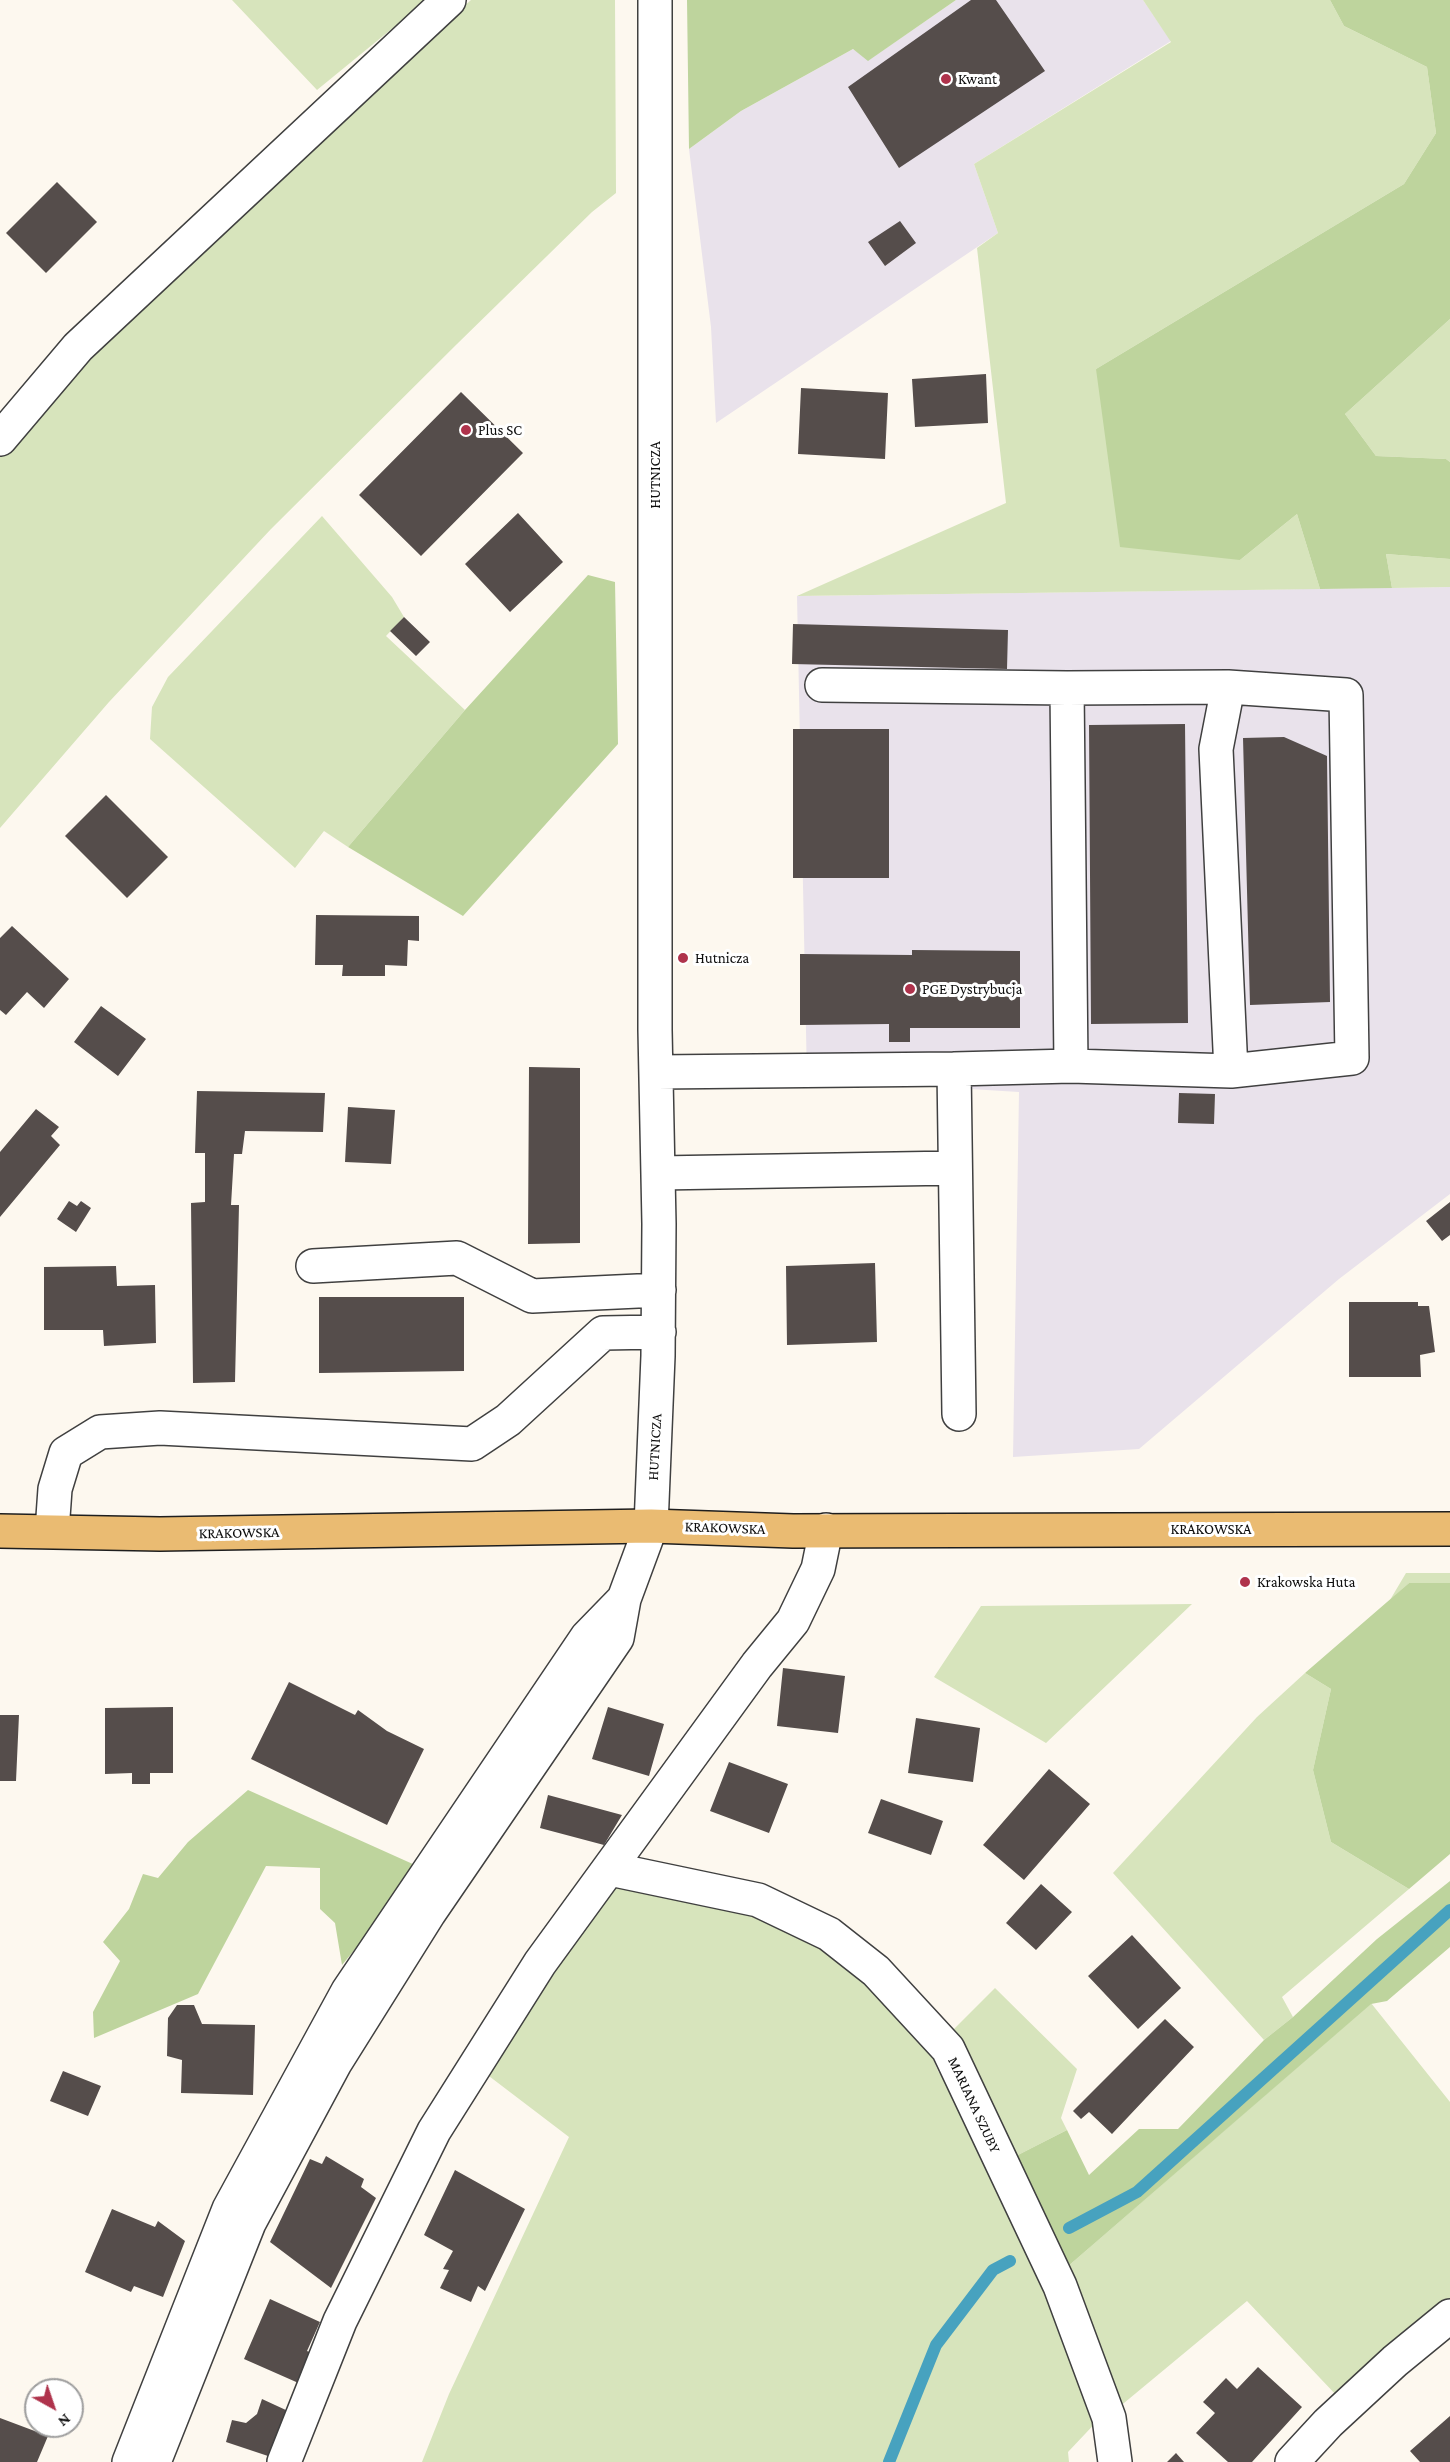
<!DOCTYPE html>
<html>
<head>
<meta charset="utf-8">
<style>
  body { margin:0 }
  #map { position:relative; width:1450px; height:2462px; overflow:hidden; background:#fdf8ef; font-family:"Crimson Pro",serif }
  canvas { display:block }
  .north { position:absolute; left:24px; top:2378px; width:60px; height:60px; box-sizing:border-box; background:#fff; border:2px solid #9e9e9e; border-radius:50%; rotate:140deg; font-size:16px; font-weight:700; line-height:24px; text-align:center; color:#0d0d0d }
  .north::after { content:''; display:block; margin:auto; width:21px; height:27px; background:#af334c; clip-path:polygon(50% 0,100% 100%,50% 72%,0 100%) }
</style>
</head>
<body>
<div id="map">
<canvas width="1450" height="2462"></canvas>
<div class="north">N</div>
</div>
<script>
const ctx = document.querySelector('canvas').getContext('2d');
ctx.lineJoin = 'round';
function fillPath(path, color) {
  ctx.fillStyle = color;
  ctx.fill(path, 'evenodd');
}
function poly(rows) {
  const path = new Path2D();
  for (const r of rows) {
    path.moveTo(r[0], r[1]);
    for (let i = 2; i < r.length; i += 2) path.lineTo(r[i], r[i + 1]);
  }
  return path;
}
function strokePath(path, color, width, dash) {
  ctx.strokeStyle = color;
  ctx.lineWidth = width;
  ctx.lineCap = dash ? 'butt' : 'round';
  ctx.setLineDash(dash || []);
  ctx.stroke(path);
}
function write(font, color, halo, rows, align = 'center') {
  ctx.font = font + ' "Crimson Pro",serif';
  ctx.lineWidth = 6;
  ctx.setLineDash([]);
  ctx.textBaseline = 'middle';
  ctx.strokeStyle = halo;
  ctx.fillStyle = color;
  for (const [text, x, y, turn = 0] of rows) {
    ctx.save();
    ctx.translate(x, y);
    ctx.rotate((+turn || 0) * Math.PI / 180);
    ctx.textAlign = isNaN(turn) ? turn : align;
    if (halo) ctx.strokeText(text, 0, 0);
    ctx.fillText(text, 0, 0);
    ctx.restore();
  }
}
fillPath(poly([
  [956,0,1143,0,1171,41,974,164,998,233,716,423,711,327,689,149,741,111,853,49,869,60],
  [1450,587,1450,1194,1339,1279,1139,1449,1013,1457,1019,1092,807,1079,797,596]
]), '#e9e2eb');
fillPath(poly([
  [232,0,427,0,317,90],
  [471,0,615,0,616,193,592,212,457,344,271,529,109,702,0,828,0,437,298,152],
  [1143,0,1330,0,1344,26,1427,67,1436,133,1404,184,1096,369,1240,560,1297,514,1320,589,797,596,1006,503,977,248,998,233,974,164,1171,42],
  [1450,319,1450,462,1446,459,1376,456,1345,414],
  [322,516,392,597,404,617,386,636,465,710,348,847,324,831,295,868,150,739,152,707,168,677],
  [1386,554,1450,559,1450,587,1392,588],
  [1406,1573,1450,1573,1450,1583,1409,1583,1390,1600],
  [1192,1604,1046,1743,934,1677,981,1606],
  [1305,1673,1331,1689,1313,1770,1331,1842,1409,1889,1282,1997,1293,2017,1264,2040,1113,1873,1257,1717],
  [612,1878,746,1907,811,1935,924,2037,938,2071,975,2125,1102,2416,1068,2452,1069,2462,422,2462,449,2394,569,2137,481,2070],
  [995,1988,1077,2069,1061,2118,1067,2130,1014,2157,949,2034],
  [1371,2003,1450,2102,1450,2305,1338,2397,1247,2301,1118,2408,1066,2268]
]), '#d7e4bc');
fillPath(poly([
  [687,0,956,0,868,61,853,49,741,111,689,149],
  [1330,0,1450,0,1450,319,1345,414,1376,456,1446,459,1450,462,1450,559,1386,554,1392,588,1320,589,1297,514,1240,560,1120,547,1096,369,1404,184,1436,133,1427,67,1344,26],
  [588,575,615,582,618,744,463,916,348,847,465,710],
  [1409,1583,1450,1583,1450,1854,1409,1889,1331,1842,1313,1770,1331,1689,1305,1673],
  [248,1790,415,1865,384,1914,342,1965,335,1923,320,1909,320,1868,266,1866,198,1994,94,2038,93,2012,120,1961,103,1942,129,1909,143,1874,158,1878,188,1842],
  [1450,1881,1450,1947,1387,2001,1371,2004,1066,2268,1014,2157,1067,2130,1089,2175,1139,2129,1178,2129,1264,2040,1293,2017,1377,1939]
]), '#bed49d');
strokePath(poly([
  [1069,2228,1137,2192,1450,1910],
  [889,2462,936,2345,993,2270,1010,2261]
]), '#47a2bf', 12);
fillPath(poly([
  [971,0,996,0,1045,71,899,168,848,87],
  [57,182,97,222,46,273,6,233],
  [900,221,916,243,885,266,868,242],
  [986,374,988,423,915,427,912,379],
  [801,388,888,393,885,459,798,454],
  [461,392,523,453,421,556,359,495],
  [518,513,563,562,510,612,465,564],
  [404,617,430,642,416,656,390,631],
  [793,624,1008,630,1007,669,792,664],
  [1185,724,1188,1023,1091,1024,1089,725],
  [793,729,889,729,889,878,793,878],
  [1284,737,1327,756,1330,1002,1250,1005,1243,738],
  [106,795,168,857,127,898,65,836],
  [316,915,419,916,419,941,408,940,407,966,385,965,385,976,342,976,343,965,315,965],
  [12,926,69,979,44,1008,27,992,6,1015,0,1010,0,938],
  [912,950,1020,951,1020,1028,910,1028,910,1042,889,1042,889,1024,800,1025,800,954,912,955],
  [101,1006,146,1039,118,1076,74,1042],
  [529,1067,580,1068,580,1243,528,1244],
  [197,1091,325,1093,323,1132,245,1131,242,1154,234,1154,231,1205,239,1205,235,1382,193,1383,191,1203,205,1202,205,1153,195,1153],
  [1179,1093,1215,1094,1214,1124,1178,1123],
  [348,1107,395,1110,391,1164,345,1162],
  [36,1109,59,1127,51,1136,60,1145,0,1217,0,1152],
  [69,1201,77,1206,81,1201,91,1208,76,1232,57,1219],
  [1450,1202,1450,1235,1442,1241,1426,1221],
  [875,1263,877,1342,787,1345,786,1266],
  [116,1266,117,1286,155,1285,156,1343,104,1346,103,1330,44,1330,44,1267],
  [319,1297,464,1297,464,1371,319,1373],
  [1349,1302,1418,1302,1418,1306,1429,1306,1435,1352,1420,1355,1421,1377,1349,1377],
  [783,1668,845,1676,838,1733,777,1726],
  [289,1682,355,1715,358,1710,387,1731,424,1749,387,1825,251,1759],
  [173,1707,173,1773,150,1773,150,1784,132,1784,132,1773,105,1774,105,1708],
  [608,1707,664,1724,649,1776,592,1759],
  [0,1715,19,1715,16,1781,0,1781],
  [916,1718,980,1728,973,1782,908,1773],
  [729,1762,788,1784,769,1833,710,1811],
  [1049,1769,1090,1804,1024,1880,983,1845],
  [548,1795,622,1815,604,1845,540,1828],
  [881,1799,943,1821,931,1855,868,1833],
  [1041,1884,1072,1912,1036,1950,1006,1923],
  [1132,1935,1181,1988,1138,2029,1088,1976],
  [177,2005,194,2005,202,2024,255,2025,253,2095,181,2093,182,2060,167,2056,168,2018],
  [1165,2019,1194,2047,1112,2134,1089,2112,1081,2119,1073,2111],
  [63,2071,101,2086,88,2116,50,2101],
  [326,2156,364,2179,361,2187,376,2198,331,2288,270,2242,310,2159,322,2164],
  [455,2170,525,2209,485,2291,478,2286,471,2302,440,2288,449,2270,443,2269,453,2251,424,2235],
  [112,2209,155,2227,158,2221,185,2241,163,2297,134,2286,131,2292,85,2272],
  [270,2299,320,2322,307,2351,316,2355,303,2385,244,2359],
  [1258,2367,1302,2407,1252,2462,1228,2462,1196,2433,1215,2413,1203,2402,1226,2378,1237,2389],
  [262,2399,288,2411,271,2457,226,2442,232,2420,246,2423,257,2414],
  [1450,2416,1450,2462,1420,2462,1410,2451],
  [0,2418,48,2436,37,2462,0,2462],
  [1176,2453,1184,2462,1167,2462]
]), '#554d4b');
const minor = poly([
  [0,439,78,347,449,0],
  [822,685,1067,688,1228,687,1346,695,1352,1058,1231,1071,1071,1066],
  [1228,687,1216,749,1231,1071],
  [657,1072,954,1069],
  [659,1173,955,1168],
  [313,1266,457,1258,532,1296,659,1290],
  [959,1414,954,1069,1071,1066,1067,688],
  [52,1531,55,1489,66,1453,100,1432,160,1428,472,1444,508,1420,603,1333,659,1332],
  [610,1869,758,1900,829,1934,876,1971,948,2049,1060,2286,1109,2418,1115,2462],
  [129,2462,229,2209,348,1991,587,1637,623,1600],
  [154,2462,249,2223,335,2063,429,1913,617,1638,624,1599,651,1526,658,1356,659,1224,655,1030,655,0],
  [284,2462,340,2321,434,2131,540,1963,757,1665,793,1621,818,1569,826,1530],
  [1292,2462,1328,2423,1395,2361,1450,2316]
]);
const major = poly([
  [0,1531,160,1534,651,1526,793,1531,1450,1529]
]);
strokePath(minor, '#404040', 36);
strokePath(major, '#1e1e1e', 36);
strokePath(minor, '#fff', 33);
strokePath(major, '#eabb72', 33);
for (const [x, y, r, color] of [
  [946,79,6,"#af334c"],
  [466,430,6,"#af334c"],
  [683,958,6,"#af334c"],
  [910,989,6,"#af334c"],
  [1245,1582,6,"#af334c"]
]) {
  const dot = new Path2D();
  dot.arc(x, y, r, 0, 2 * Math.PI);
  ctx.fillStyle = color;
  ctx.fill(dot);
  strokePath(dot, '#fff', 2);
}
write('15px', '#0d0d0d', '#fff', [
  ["Kwant",958,79],
  ["Plus SC",478,430],
  ["Hutnicza",695,958],
  ["PGE Dystrybucja",922,989],
  ["Krakowska Huta",1257,1582]
], 'left');
write('15px', '#0d0d0d', '#fff', [
  ["HUTNICZA",655,475,-90],
  ["HUTNICZA",655,1447,-87],
  ["KRAKOWSKA",725,1528,2],
  ["KRAKOWSKA",1211,1529],
  ["KRAKOWSKA",239,1533,-1],
  ["MARIANA SZUBY",974,2105,65]
]);
</script>
</body>
</html>
